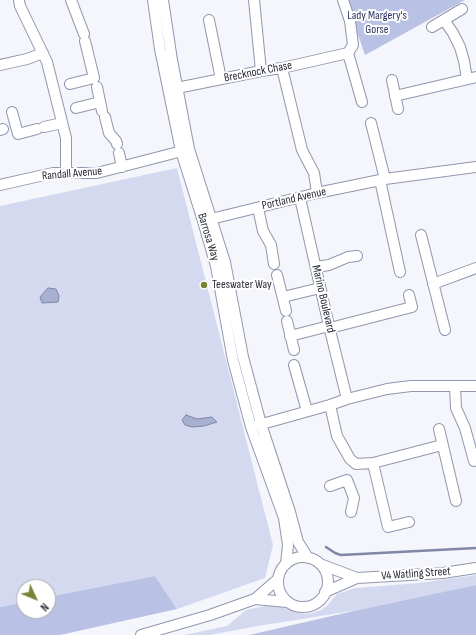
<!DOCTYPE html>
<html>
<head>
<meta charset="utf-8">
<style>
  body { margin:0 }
  #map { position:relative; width:476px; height:635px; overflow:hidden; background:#f4f6fb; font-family:"Sofia Sans Condensed",sans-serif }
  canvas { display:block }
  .north { position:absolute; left:16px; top:579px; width:40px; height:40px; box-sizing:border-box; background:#fff; border:1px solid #a9aaae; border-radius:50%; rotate:134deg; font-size:11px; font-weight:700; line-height:16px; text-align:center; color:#282b34 }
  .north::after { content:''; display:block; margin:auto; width:14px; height:18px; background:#768635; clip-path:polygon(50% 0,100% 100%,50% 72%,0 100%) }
</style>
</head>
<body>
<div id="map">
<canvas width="476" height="635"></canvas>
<div class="north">N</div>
</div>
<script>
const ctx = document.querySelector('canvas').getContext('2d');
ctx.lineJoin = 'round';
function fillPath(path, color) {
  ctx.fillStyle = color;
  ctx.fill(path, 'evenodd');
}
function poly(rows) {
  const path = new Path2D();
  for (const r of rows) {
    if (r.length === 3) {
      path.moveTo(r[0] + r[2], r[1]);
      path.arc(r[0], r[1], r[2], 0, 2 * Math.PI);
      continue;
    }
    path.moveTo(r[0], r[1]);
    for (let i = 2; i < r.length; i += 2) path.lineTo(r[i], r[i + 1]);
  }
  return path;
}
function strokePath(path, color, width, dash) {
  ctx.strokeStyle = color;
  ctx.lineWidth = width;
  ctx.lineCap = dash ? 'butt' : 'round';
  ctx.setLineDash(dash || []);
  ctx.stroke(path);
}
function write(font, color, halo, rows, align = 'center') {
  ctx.font = font + ' "Sofia Sans Condensed",sans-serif';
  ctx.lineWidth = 4;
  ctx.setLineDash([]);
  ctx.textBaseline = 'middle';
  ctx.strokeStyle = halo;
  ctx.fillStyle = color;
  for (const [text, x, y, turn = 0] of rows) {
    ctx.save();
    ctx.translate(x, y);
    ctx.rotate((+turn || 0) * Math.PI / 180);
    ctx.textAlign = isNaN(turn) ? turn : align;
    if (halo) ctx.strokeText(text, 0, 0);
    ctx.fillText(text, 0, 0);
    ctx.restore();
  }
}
fillPath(poly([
  [177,168,273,545,265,578,177,609,155,576,48,597,48,587,24,587,24,602,0,607,0,206],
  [476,575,476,585,358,610,252,627,210,635,184,635,227,626,246,610,274,604,295,612,306,614,313,613,321,610,327,606,337,594,355,588,419,583]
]), '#d4d9f0');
fillPath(poly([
  [346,0,465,0,365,55],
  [155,576,177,609,60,635,0,635,0,607,24,602,24,611,48,611,48,597],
  [476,585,476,635,249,635,358,610]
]), '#b9c1e5');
const water = poly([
  [48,288,56,289,59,296,58,302,42,303,40,297,48,288],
  [186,415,197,419,212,417,217,422,204,426,192,427,185,425,182,420,186,415]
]);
fillPath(water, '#a7afd2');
strokePath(water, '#8187a3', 1);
strokePath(poly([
  [326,547,335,553,341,555,476,548]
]), '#8187a3', 2.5);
const minor = poly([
  [19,0,20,6,47,62,66,138,66,173],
  [71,0,84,34],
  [153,0,160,49,181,151,203,221,216,266,233,360,251,427,284,518,288,545,286,564],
  [163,0,172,60,189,149,225,262,243,357,261,424,290,512,298,542,308,558],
  [254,0,261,71],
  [343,0,350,21,353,45,348,53,362,102],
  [209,20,221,79],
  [444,20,453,33,460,47,464,61,467,79],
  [432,27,462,9],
  [0,65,27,59,43,53],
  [282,68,302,150,314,173,317,193],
  [392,80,398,109],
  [70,84,94,78,85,41],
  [97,87,102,111],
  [172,89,261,71,282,68,348,53],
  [395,96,476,77],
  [76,108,100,102],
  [12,112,18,134,37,129],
  [105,117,109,133,116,141,117,144],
  [371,123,385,179],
  [44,127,62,123],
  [0,130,3,129],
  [119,153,122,167],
  [380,180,400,272],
  [0,185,53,173,97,173,186,150],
  [300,198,329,326,347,399],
  [258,208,263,231,271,245,274,264],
  [207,220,317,193,385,179,476,167],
  [421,235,445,330],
  [316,267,329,265,348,257,357,256],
  [277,275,286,311],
  [433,284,476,268],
  [283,297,320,288],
  [287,321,294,350],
  [330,328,412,307,409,295],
  [290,336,329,326],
  [294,365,307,411],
  [455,386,456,408,465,428,474,461],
  [330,405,337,436,350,459,356,464,373,463,442,445],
  [255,426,330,405,347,399,387,389,411,386,476,386],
  [439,429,456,501],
  [373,463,388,527,409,522],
  [330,486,347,480,354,498,351,512],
  [303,582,25],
  [320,564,357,578],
  [325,592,357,578,443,573,476,568],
  [255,599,287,602],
  [141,635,210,615,255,599,278,579]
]);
strokePath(minor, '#9196ae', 12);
strokePath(minor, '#fff', 10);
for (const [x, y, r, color] of [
  [204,285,4,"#768635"]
]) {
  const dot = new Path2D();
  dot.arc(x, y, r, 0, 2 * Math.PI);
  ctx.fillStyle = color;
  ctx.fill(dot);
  strokePath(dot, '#fff', 1.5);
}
write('12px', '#2f3564', '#fff', [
  ["Lady Margery's",377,16],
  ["Gorse",377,30]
]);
write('12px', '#282b34', '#fff', [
  ["Brecknock Chase",258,72,-11],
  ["Randall Avenue",72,174,-5],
  ["Portland Avenue",294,199,-13],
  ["Barrosa Way",208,237,73],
  ["Marino Boulevard",323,299,77],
  ["V4 Watling Street",416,574,-4]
]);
write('12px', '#282b34', '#fff', [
  ["Teeswater Way",212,285]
], 'left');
</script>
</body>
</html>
